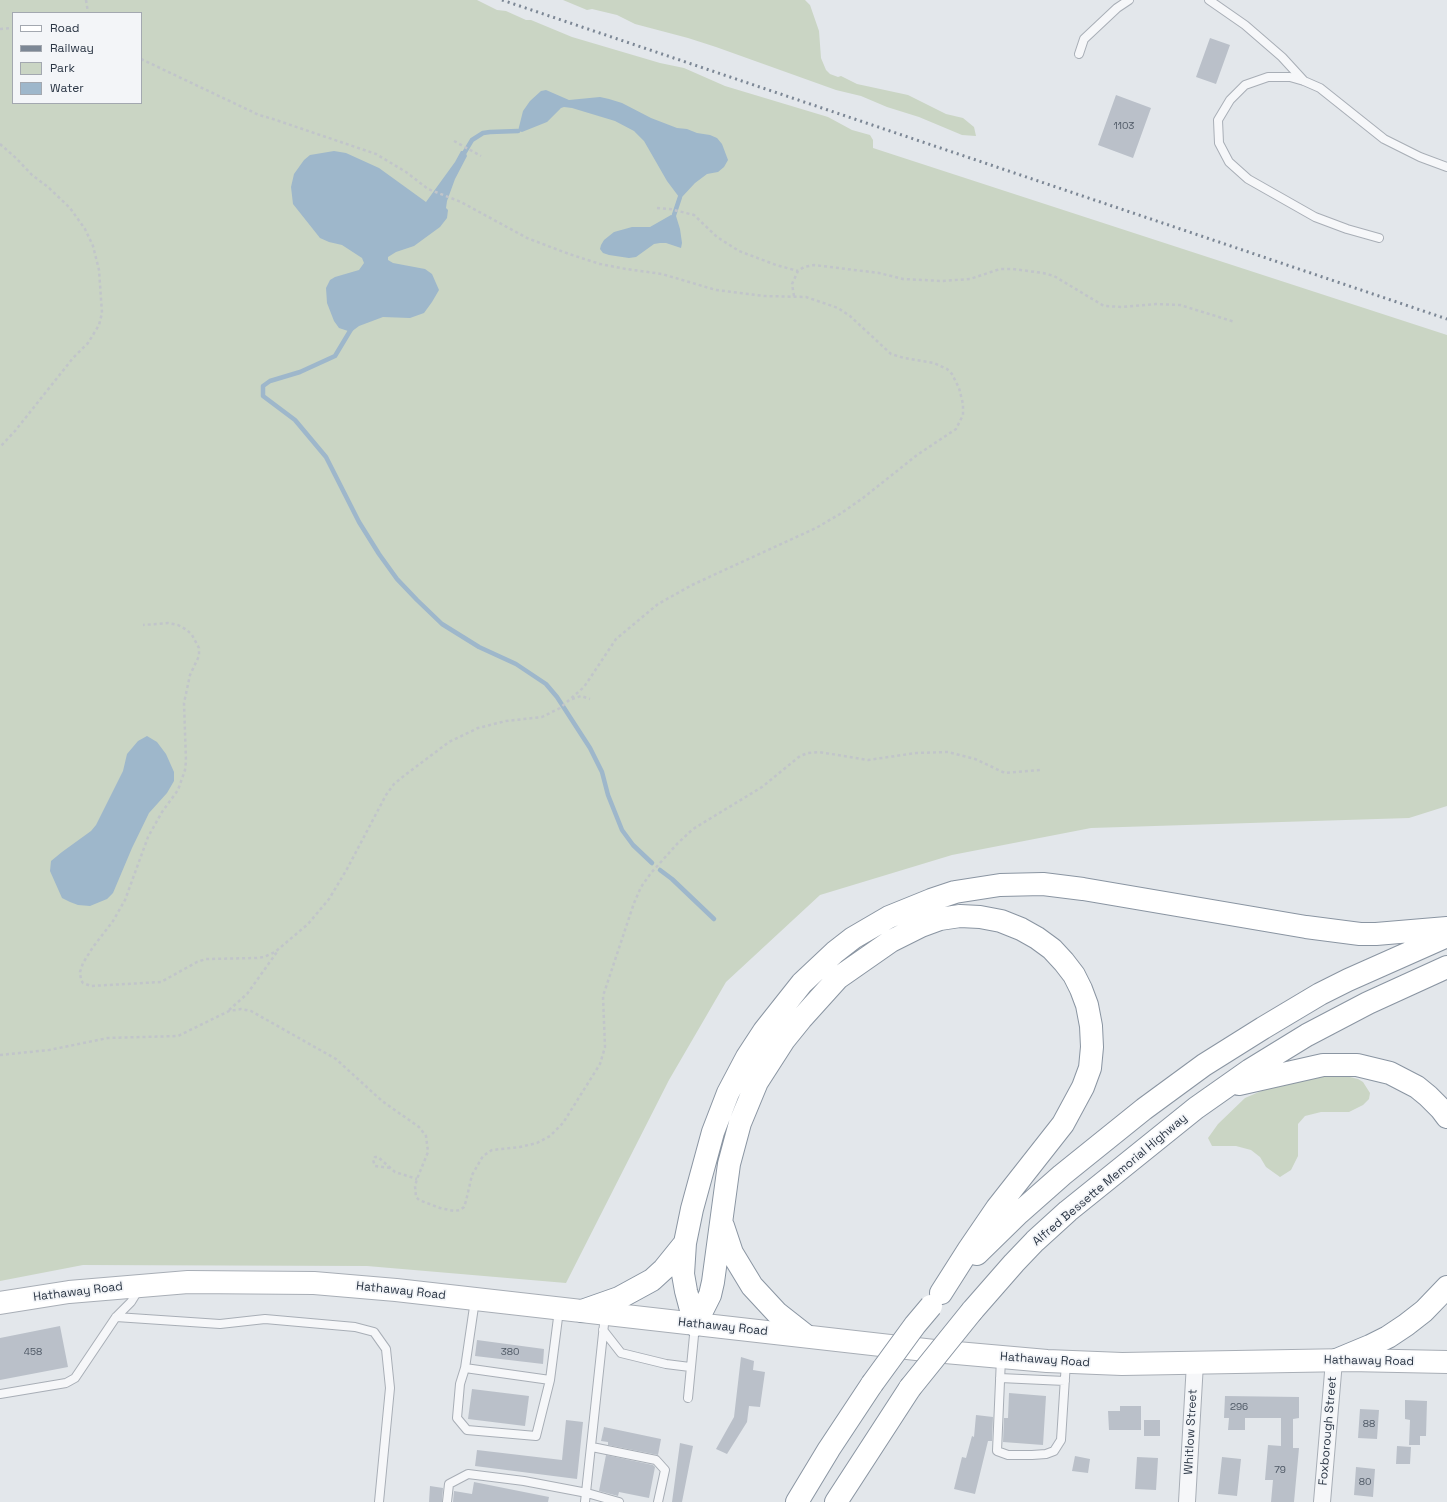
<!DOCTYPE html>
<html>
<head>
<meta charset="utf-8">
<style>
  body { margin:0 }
  #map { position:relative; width:1447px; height:1502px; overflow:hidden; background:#e3e7eb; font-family:"Space Grotesk",sans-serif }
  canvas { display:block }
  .legend { position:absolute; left:12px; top:12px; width:130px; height:92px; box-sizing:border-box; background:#f3f5f8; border:1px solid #a3a8b0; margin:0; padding:5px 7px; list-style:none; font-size:12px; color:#2a3544 }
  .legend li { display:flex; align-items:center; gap:8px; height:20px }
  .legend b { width:20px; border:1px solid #a3a8b0 }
</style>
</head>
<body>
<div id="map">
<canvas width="1447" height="1502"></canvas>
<ul class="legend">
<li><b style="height:5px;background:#fff"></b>Road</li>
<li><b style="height:5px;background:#7c8795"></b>Railway</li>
<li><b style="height:11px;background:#cad5c4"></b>Park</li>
<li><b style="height:11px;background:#9eb7cb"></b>Water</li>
</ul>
</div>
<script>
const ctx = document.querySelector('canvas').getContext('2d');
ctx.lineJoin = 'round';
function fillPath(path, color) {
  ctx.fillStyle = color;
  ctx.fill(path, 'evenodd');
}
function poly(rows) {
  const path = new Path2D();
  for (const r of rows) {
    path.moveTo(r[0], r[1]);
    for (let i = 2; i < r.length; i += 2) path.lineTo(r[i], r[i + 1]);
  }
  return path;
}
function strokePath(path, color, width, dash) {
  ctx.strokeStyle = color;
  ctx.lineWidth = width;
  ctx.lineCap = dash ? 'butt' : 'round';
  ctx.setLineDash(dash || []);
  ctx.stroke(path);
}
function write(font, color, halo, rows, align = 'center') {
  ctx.font = font + ' "Space Grotesk",sans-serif';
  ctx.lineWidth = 3.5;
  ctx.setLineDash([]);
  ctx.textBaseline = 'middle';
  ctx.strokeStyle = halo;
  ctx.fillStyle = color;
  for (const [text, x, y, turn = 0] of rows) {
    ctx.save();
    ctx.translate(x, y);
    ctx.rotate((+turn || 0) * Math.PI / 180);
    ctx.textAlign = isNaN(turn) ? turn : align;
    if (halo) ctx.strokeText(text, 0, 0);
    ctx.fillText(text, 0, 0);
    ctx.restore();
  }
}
fillPath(poly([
  [0,0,477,0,497,10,506,11,526,20,531,20,572,37,660,63,684,68,725,86,828,117,852,130,870,135,873,140,873,148,1447,335,1447,806,1409,818,1091,828,952,855,820,895,726,982,669,1080,566,1283,367,1266,83,1265,0,1281],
  [13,13,141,13,141,103,13,103],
  [563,0,805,0,810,5,819,31,821,58,826,70,830,74,838,77,841,76,857,84,908,95,946,114,963,118,974,127,976,136,962,135,919,117,887,107,861,96,836,90,716,47,688,38,635,24,617,15,592,9,587,10],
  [1318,1073,1342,1075,1358,1079,1363,1082,1370,1093,1369,1099,1363,1105,1349,1112,1321,1112,1305,1116,1298,1124,1298,1156,1291,1170,1280,1177,1266,1167,1260,1157,1251,1150,1236,1146,1212,1146,1208,1138,1218,1124,1245,1098,1282,1082]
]), '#cad5c4');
fillPath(poly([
  [546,90,569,100,600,97,609,99,622,103,651,118,677,128,687,129,697,133,710,135,717,138,722,144,728,160,724,167,718,172,707,174,695,183,682,197,679,197,667,181,644,141,634,131,615,121,572,108,564,107,561,108,547,122,522,132,518,131,523,111,530,101,541,91],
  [334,151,346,153,379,168,426,202,455,162,461,151,465,151,467,156,455,179,447,201,446,208,448,210,447,218,440,227,414,246,396,252,388,257,388,260,393,263,425,269,432,274,439,290,432,302,424,313,410,318,383,317,359,326,351,332,339,328,334,321,327,303,326,288,330,280,335,277,359,270,364,263,362,258,342,245,329,242,320,238,293,204,291,187,294,174,304,160,310,155],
  [671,215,676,216,680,229,682,243,681,248,666,243,660,243,654,244,636,257,629,258,609,255,603,253,600,249,601,245,604,240,614,232,632,227,650,227],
  [147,736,157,742,166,754,174,772,174,781,167,793,149,813,132,848,113,893,107,899,90,906,78,905,70,902,62,898,50,871,51,861,62,852,91,831,96,825,123,771,127,754,138,741]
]), '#9eb7cb');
strokePath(poly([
  [463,155,472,140,483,133,490,132,518,131],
  [674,215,680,197],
  [353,326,335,356,300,372,270,381,263,386,263,396,295,420,326,457,359,522,379,554,397,579,417,600,442,624,479,647,516,664,546,684,557,697,590,748,602,772,608,795,622,830,633,845,652,863],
  [660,870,672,879,714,919]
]), '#9eb7cb', 4.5);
fillPath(poly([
  [1210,38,1230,45,1216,84,1196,77],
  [1116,95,1151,108,1133,158,1098,145],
  [60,1326,68,1367,0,1380,0,1338],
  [477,1340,544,1349,543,1364,475,1356],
  [741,1357,754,1361,753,1370,765,1372,760,1407,749,1406,747,1422,727,1454,716,1449,734,1417],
  [472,1389,529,1396,525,1426,468,1419],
  [1009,1393,1046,1396,1043,1445,1003,1442,1004,1418,1008,1418],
  [1225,1396,1299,1397,1299,1418,1293,1419,1293,1448,1299,1448,1294,1502,1271,1502,1273,1480,1265,1480,1268,1445,1281,1446,1281,1418,1245,1418,1245,1430,1228,1430,1229,1418,1224,1418],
  [1405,1400,1427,1401,1426,1436,1420,1436,1420,1445,1409,1445,1410,1420,1405,1419],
  [1120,1406,1141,1406,1141,1430,1109,1430,1108,1411,1120,1411],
  [1360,1409,1379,1410,1377,1439,1358,1438],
  [976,1415,993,1417,992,1441,988,1441,975,1494,954,1489,962,1457,966,1458,972,1436,974,1437],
  [566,1420,583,1422,577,1479,475,1466,477,1450,562,1460],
  [1144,1420,1160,1420,1160,1436,1144,1436],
  [604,1427,661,1439,658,1455,608,1445,608,1442,601,1441],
  [680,1443,693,1446,682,1502,672,1502],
  [1397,1446,1411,1447,1410,1464,1396,1464],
  [606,1455,653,1465,655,1467,649,1498,619,1492,618,1496,599,1491],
  [1075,1456,1090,1459,1088,1473,1072,1471],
  [1137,1457,1158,1458,1156,1490,1135,1489],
  [1222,1457,1241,1459,1237,1496,1218,1494],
  [1356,1467,1375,1469,1373,1497,1354,1495],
  [474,1482,549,1497,548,1502,453,1502,454,1491,472,1494],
  [430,1486,443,1488,442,1502,429,1502]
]), '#bac0c9');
const service = poly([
  [1209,0,1245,25,1282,57,1304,81],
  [1079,54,1084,39,1117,8,1129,0],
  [1379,238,1347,229,1315,217,1248,179,1229,162,1219,143,1218,120,1230,100,1245,85,1268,77,1290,77,1304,81,1320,88,1384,139,1420,157,1447,167],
  [475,1300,465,1368,550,1380,559,1310],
  [116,1317,220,1324,265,1319,355,1327,374,1332,386,1349,390,1388,379,1502],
  [603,1330,621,1353,666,1364,690,1367],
  [1001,1358,997,1451,1008,1455,1032,1455,1046,1454,1054,1451,1061,1440,1066,1362],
  [465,1368,460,1384,457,1418,467,1430,536,1436,550,1380],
  [1000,1378,1065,1381],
  [0,1394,66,1383,75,1378,116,1317,131,1302,139,1289],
  [688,1398,695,1325],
  [592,1447,656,1460,665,1470,658,1502],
  [447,1502,449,1484,468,1474,524,1481,587,1493,619,1502],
  [585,1502,605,1315]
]);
const minor = poly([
  [1187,1502,1195,1363],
  [1322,1502,1334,1361]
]);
const secondary = poly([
  [0,1303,69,1292,188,1282,314,1283,396,1290,934,1351,1047,1361,1122,1364,1349,1360,1447,1362]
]);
const motorway = poly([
  [1239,1084,1323,1065,1357,1065,1390,1073,1417,1087,1428,1096,1441,1109,1447,1117],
  [723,1226,732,1253,752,1286,777,1313,805,1335],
  [977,1254,1019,1213,1062,1175,1144,1109,1204,1065,1263,1028,1320,994,1348,980,1447,936],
  [582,1311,619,1298,652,1280,664,1269,685,1243],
  [972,1311,1014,1263,1035,1241,1068,1211,1196,1108,1250,1070,1307,1035,1368,1003,1447,967],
  [695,1325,686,1291,683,1274,685,1243,692,1209,713,1132,728,1093,747,1057,764,1031,802,983,835,952,853,938,889,917,931,900,955,892,1000,885,1043,884,1083,889,1306,927,1360,934,1376,934,1447,928],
  [695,1325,710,1295,713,1282,729,1164,740,1123,757,1082,784,1040,801,1019,838,978,891,941,921,926,940,919,960,916,980,917,1001,921,1021,929,1037,938,1052,949,1064,962,1074,975,1081,989,1087,1005,1091,1026,1092,1047,1090,1068,1083,1087,1063,1124,997,1208,969,1249,941,1293],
  [1334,1361,1370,1346,1388,1337,1406,1325,1424,1311,1447,1287],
  [797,1502,829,1449,872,1384],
  [836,1502,910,1388]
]);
strokePath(service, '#a8aeb6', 10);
strokePath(minor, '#a8aeb6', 18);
strokePath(secondary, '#a8aeb6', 24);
strokePath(motorway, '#8a95a2', 24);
strokePath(poly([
  [86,0,88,13],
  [0,29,13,28],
  [141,59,259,115,273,119,376,154,406,172,428,189,461,202,527,238,569,254,600,264,626,269,662,274,716,290,764,296,806,297,838,308,850,316,891,354,904,358,934,363,947,369,952,374,959,388,963,404,963,415,956,429,917,455,863,498,840,514,816,528,692,585,658,604,616,639,584,687,560,708,542,717,506,721,478,728,449,742,405,775,394,784,386,795,347,869,329,899,308,924,275,952,264,957,257,958,206,959,197,962,161,982,91,986,83,983,81,980,80,972,83,963,93,947,113,921,125,900,148,837,162,812,178,790,185,770,186,761,184,703,190,675,199,656,199,648,192,635,187,630,178,625,168,623,143,625],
  [454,141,481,156],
  [0,144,16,158,32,175,48,187,70,208,85,229,93,246,99,270,102,313,99,325,88,343,73,358,15,431,0,447],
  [657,208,670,209,694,215,717,237,739,251,776,265,798,271],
  [794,296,792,284,798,271,804,267,814,265,879,273,903,279,942,281,970,279,1000,269,1013,269,1043,273,1054,276,1104,306,1122,307,1156,304,1180,305,1235,322],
  [572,699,581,696,590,699],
  [229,1010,247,994,277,952],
  [0,1055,49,1050,108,1038,178,1036,229,1011,241,1009,251,1011,336,1059,382,1101,419,1127,426,1136,428,1152,417,1179,415,1186,416,1197,419,1200,440,1208,454,1211,460,1210,464,1207,466,1201,472,1175,483,1156,492,1150,520,1147,537,1143,550,1136,563,1123,600,1064,605,1047,603,996,634,903,641,887,651,873,677,844,693,829,762,787,800,756,808,753,819,752,868,760,916,753,948,752,975,759,1005,773,1040,770],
  [390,1168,375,1166,373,1160,375,1157,378,1157,395,1172,417,1179]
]), '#c1c5ca', 2.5, [3, 3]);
strokePath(service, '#f6f7f9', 8);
strokePath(minor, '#f6f7f9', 16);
strokePath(secondary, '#fff', 22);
strokePath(motorway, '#fff', 22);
strokePath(poly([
  [502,0,1447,319]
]), '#7c8795', 3, [2, 4]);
const motorwayBridge = poly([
  [872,1384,915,1325,931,1306],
  [910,1388,972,1311]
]);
strokePath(motorwayBridge, '#8a95a2', 24, []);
strokePath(motorwayBridge, '#fff', 22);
write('10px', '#4e5865', null, [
  ["1103",1124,126],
  ["458",33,1352],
  ["380",510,1352],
  ["296",1239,1407],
  ["88",1369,1424],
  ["79",1280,1470],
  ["80",1365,1482]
]);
write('12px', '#2a3544', '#f3f5f8', [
  ["Alfred Bessette Memorial Highway",1110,1180,-40],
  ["Hathaway Road",401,1291,6],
  ["Hathaway Road",78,1292,-7],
  ["Hathaway Road",723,1327,6],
  ["Hathaway Road",1045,1360,4],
  ["Hathaway Road",1369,1361,1],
  ["Foxborough Street",1328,1431,-85],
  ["Whitlow Street",1191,1432,-87]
]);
</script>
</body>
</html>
